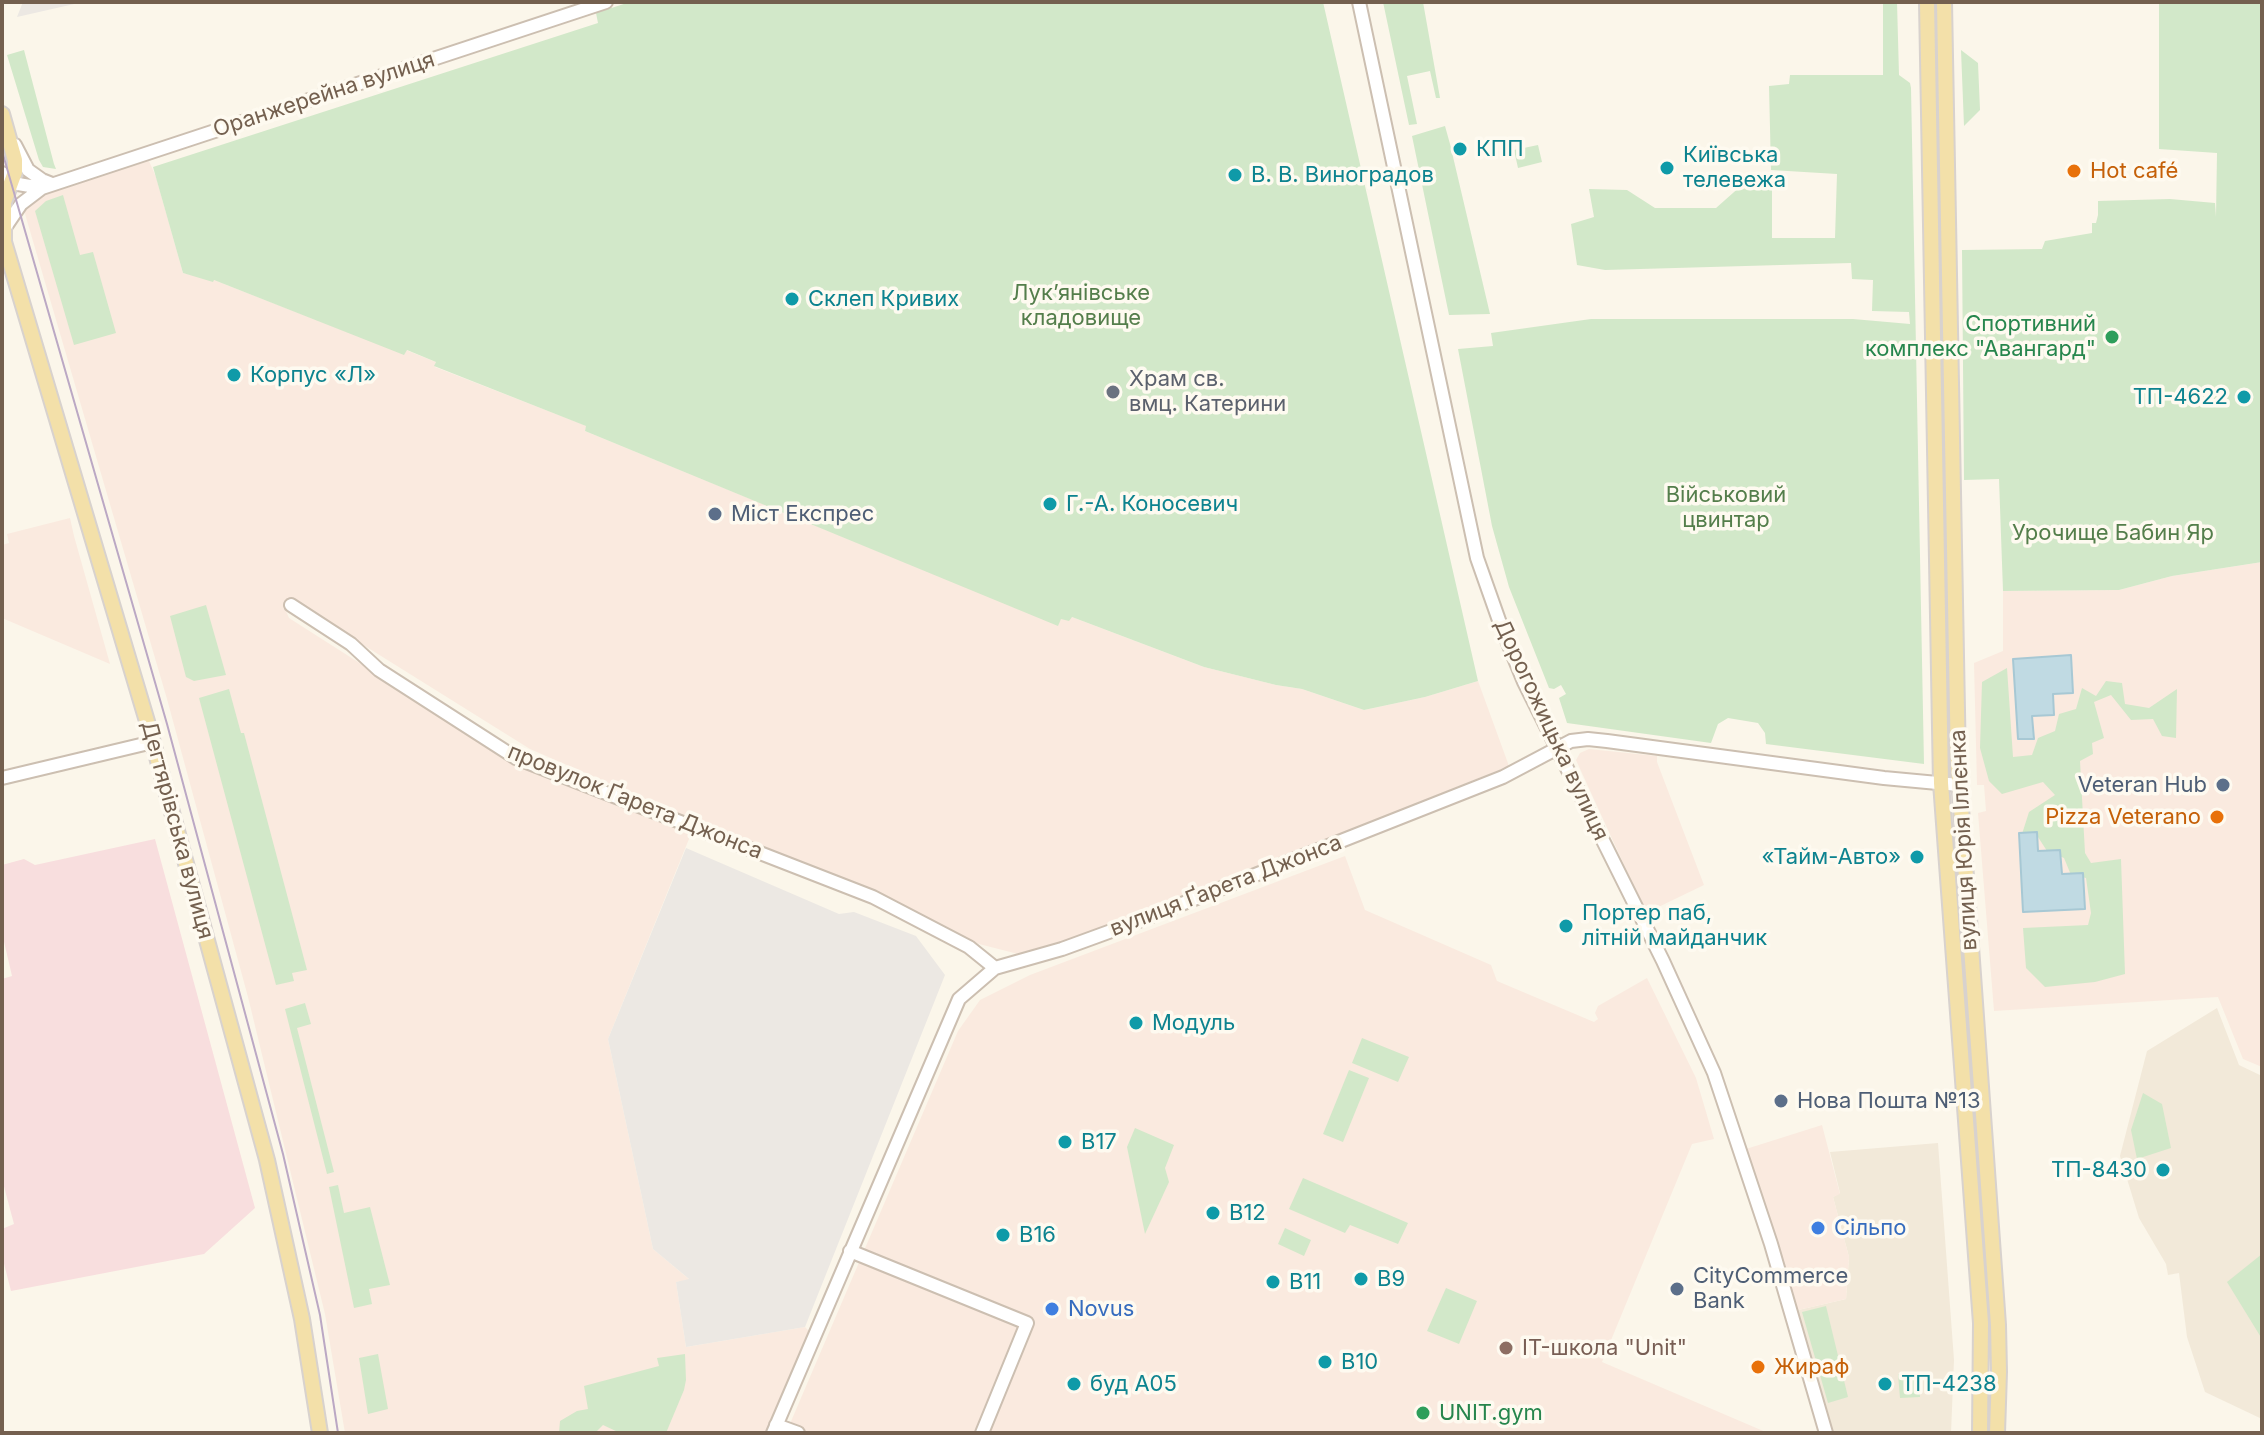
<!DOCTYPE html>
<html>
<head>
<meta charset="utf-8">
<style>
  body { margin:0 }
  #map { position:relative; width:2264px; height:1435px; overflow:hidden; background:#fbf6ea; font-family:Inter,sans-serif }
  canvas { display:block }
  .frame { position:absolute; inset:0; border:4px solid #74604f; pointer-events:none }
</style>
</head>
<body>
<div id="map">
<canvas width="2264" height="1435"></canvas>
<div class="frame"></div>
</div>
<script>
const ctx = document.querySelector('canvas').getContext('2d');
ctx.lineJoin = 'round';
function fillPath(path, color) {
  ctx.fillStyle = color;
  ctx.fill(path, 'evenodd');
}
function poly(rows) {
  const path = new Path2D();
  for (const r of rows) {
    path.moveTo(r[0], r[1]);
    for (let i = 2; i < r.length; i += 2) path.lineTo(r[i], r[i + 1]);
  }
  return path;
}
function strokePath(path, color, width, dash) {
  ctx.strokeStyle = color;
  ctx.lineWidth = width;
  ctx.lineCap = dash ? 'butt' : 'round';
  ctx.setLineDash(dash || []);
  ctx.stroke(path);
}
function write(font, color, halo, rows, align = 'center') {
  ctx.font = font + ' Inter,sans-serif';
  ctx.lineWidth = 7;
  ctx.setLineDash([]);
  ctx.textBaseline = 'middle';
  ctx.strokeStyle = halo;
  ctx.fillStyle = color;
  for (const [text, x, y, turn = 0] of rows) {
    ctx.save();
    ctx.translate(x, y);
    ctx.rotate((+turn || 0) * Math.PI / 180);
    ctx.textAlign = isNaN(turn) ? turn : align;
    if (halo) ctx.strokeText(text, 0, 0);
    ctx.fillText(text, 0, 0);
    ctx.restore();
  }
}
fillPath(poly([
  [2217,1008,2239,1065,2262,1076,2262,1419,2205,1392,2187,1337,2179,1273,2168,1275,2166,1264,2139,1218,2120,1156,2147,1051],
  [1938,1143,1954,1360,1951,1433,1833,1433,1794,1311,1846,1299,1849,1257,1833,1197,1840,1193,1830,1152]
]), '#f2e9d9');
fillPath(poly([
  [149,161,156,177,183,273,214,280,404,354,406,350,436,362,435,367,587,426,585,431,1058,625,1061,618,1072,617,1204,667,1276,685,1302,689,1364,710,1425,697,1478,681,1509,766,1156,908,1022,955,979,944,530,749,293,601,283,604,289,618,513,761,691,834,608,1039,653,1249,690,1280,676,1282,686,1347,805,1327,811,1333,769,1433,345,1433,325,1314,248,997,167,699,23,207,34,198,57,188],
  [70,518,74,536,110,664,2,618,2,545,9,543,7,534],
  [2262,562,2262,1067,2243,1059,2218,997,1994,1011,1978,813,1986,811,1984,785,1977,785,1974,663,2003,651,2003,591,2119,590,2172,576],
  [1589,749,1657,756,1657,762,1704,885,1646,913,1576,760,1580,753],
  [1345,856,1365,910,1491,965,1497,981,1594,1022,1598,1019,1595,1013,1598,1006,1647,978,1696,1078,1714,1139,1692,1144,1602,1362,1768,1433,786,1433,958,1031,980,1000,1030,975],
  [1822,1125,1840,1194,1833,1197,1849,1257,1846,1299,1794,1311,1746,1149]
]), '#faeadf');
fillPath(poly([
  [23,2,83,2,17,17],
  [686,848,839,914,854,912,916,936,945,975,805,1327,686,1347,676,1282,689,1279,653,1249,608,1039]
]), '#ece8e3');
fillPath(poly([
  [155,839,255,1208,204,1254,11,1291,2,1256,2,1229,14,1224,2,1179,2,979,12,976,2,933,2,865,24,859,35,865]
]), '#f8dede');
fillPath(poly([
  [630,2,1323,2,1478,681,1425,697,1364,710,1302,689,1276,685,1204,667,1072,617,1069,621,1061,619,1058,626,585,431,586,426,434,366,436,362,407,350,404,355,214,280,213,282,183,273,153,167,598,23,596,13],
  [1383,2,1423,2,1440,98,1436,98,1430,71,1407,76,1417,124,1409,125],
  [1883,2,1897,2,1899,75,1910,83,1911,88,1924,764,1766,744,1765,733,1758,723,1728,718,1718,724,1711,743,1567,723,1559,698,1566,694,1561,685,1554,689,1549,688,1509,587,1492,526,1458,349,1493,346,1491,333,1591,319,1853,319,1910,324,1909,312,1872,311,1873,280,1852,279,1851,263,1605,270,1577,265,1571,224,1594,217,1589,189,1627,190,1655,208,1716,208,1742,185,1772,185,1772,238,1835,238,1837,174,1771,170,1769,86,1789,84,1790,75,1883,75],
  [2159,2,2262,2,2262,562,2172,576,2119,590,2003,591,1999,479,1964,480,1962,250,2042,249,2045,241,2092,233,2092,223,2096,223,2098,215,2098,201,2170,199,2215,203,2216,217,2217,153,2159,149],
  [24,50,54,164,56,169,43,167,39,160,7,55],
  [1961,50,1978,63,1980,110,1964,126],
  [1445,126,1450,144,1490,314,1449,315,1412,136],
  [1538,145,1542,162,1518,168,1514,150],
  [63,195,80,255,93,252,116,333,74,345,35,211,46,201],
  [206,605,226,675,194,681,186,677,170,616],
  [2007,668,2013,757,2032,755,2038,738,2055,731,2059,714,2076,709,2082,688,2096,696,2106,681,2122,683,2125,704,2149,708,2177,689,2176,738,2162,736,2153,719,2131,720,2111,695,2094,702,2104,738,2092,743,2093,754,2080,761,2085,853,2091,863,2121,859,2125,974,2095,982,2045,987,2026,968,2023,928,2088,925,2091,913,2086,878,2071,875,2064,858,2047,851,2038,837,2022,834,2029,812,2055,795,2043,782,2002,794,1989,781,1980,748,1982,682],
  [229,689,241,733,244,733,307,970,292,973,294,981,276,985,199,698],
  [305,1003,311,1024,297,1028,334,1172,327,1174,285,1009],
  [1362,1038,1409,1057,1398,1082,1352,1063],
  [1349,1070,1369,1078,1343,1142,1323,1134],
  [2143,1093,2162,1104,2171,1148,2137,1159,2131,1130],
  [1135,1128,1174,1145,1165,1168,1169,1182,1145,1234,1127,1147],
  [1303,1178,1408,1223,1398,1244,1350,1225,1345,1233,1289,1209],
  [338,1185,344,1213,370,1207,390,1285,369,1289,372,1304,354,1308,329,1187],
  [1285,1228,1311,1240,1304,1256,1278,1244],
  [2262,1254,2262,1339,2227,1282],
  [1446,1288,1477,1301,1459,1344,1427,1331],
  [1826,1306,1848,1397,1828,1403,1802,1312],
  [378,1354,388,1409,368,1414,359,1358],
  [685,1354,686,1380,684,1390,666,1433,620,1433,603,1425,595,1433,559,1433,560,1421,577,1411,588,1409,584,1386,659,1366,657,1358],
  [1919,1373,1920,1397,1900,1398,1898,1374]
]), '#d2e8c9');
const water = poly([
  [2071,655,2073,693,2053,694,2054,715,2032,716,2034,739,2018,739,2013,659,2071,655],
  [2037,832,2038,851,2060,850,2062,874,2083,873,2085,909,2023,912,2019,833,2037,832]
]);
fillPath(water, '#c0dae3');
strokePath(water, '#a7c8d4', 2);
const minor = poly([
  [1359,2,1477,558,1501,626,1524,682,1663,961,1714,1073,1771,1244,1826,1433],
  [15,145,28,170,42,180,52,184],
  [2,173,18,184,42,188],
  [4,229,21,204,42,188,606,2],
  [291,605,351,644,379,670,516,758,873,897,969,947,995,968],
  [2,778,153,742],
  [850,1251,1027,1323,982,1433],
  [776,1425,798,1433],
  [773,1433,959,999,995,968,1062,949,1136,922,1503,777,1571,741,1588,739,1607,741,1884,778,1959,785]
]);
const major = poly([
  [1927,2,1941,783,1981,1323,1980,1433],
  [1944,2,1958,765,1998,1325,1999,1372,1997,1433],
  [2,114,15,160,15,172,4,202,4,241],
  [2,235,149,728,267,1160,302,1319,320,1433]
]);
strokePath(minor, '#ccbfb1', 16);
strokePath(major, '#d8d2ce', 18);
strokePath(minor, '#fff', 12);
strokePath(major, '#f3e0a9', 14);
strokePath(poly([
  [2,151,167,724,283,1154,320,1315,338,1433]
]), '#bba8c4', 2);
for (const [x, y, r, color] of [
  [1460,149,8,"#0f9aa8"],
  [1667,168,8,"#0f9aa8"],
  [2074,171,8,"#e8710a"],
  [1235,175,8,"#0f9aa8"],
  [792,299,8,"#0f9aa8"],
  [2112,337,8,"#2e9e5b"],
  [234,375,8,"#0f9aa8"],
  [1113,392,8,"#6b7280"],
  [2244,397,8,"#0f9aa8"],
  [1050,504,8,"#0f9aa8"],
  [715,514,8,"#5c6f8a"],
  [2223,785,8,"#5c6f8a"],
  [2217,817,8,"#e8710a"],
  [1917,857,8,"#0f9aa8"],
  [1566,926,8,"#0f9aa8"],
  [1136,1023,8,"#0f9aa8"],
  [1781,1101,8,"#5c6f8a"],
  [1065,1142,8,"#0f9aa8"],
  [2163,1170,8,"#0f9aa8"],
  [1213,1213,8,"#0f9aa8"],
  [1818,1228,8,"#3f7fe0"],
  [1003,1235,8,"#0f9aa8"],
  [1361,1279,8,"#0f9aa8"],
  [1273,1282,8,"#0f9aa8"],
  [1677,1289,8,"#5c6f8a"],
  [1052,1309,8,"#3f7fe0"],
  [1506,1348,8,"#8d6e63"],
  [1325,1362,8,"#0f9aa8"],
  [1758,1367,8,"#e8710a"],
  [1074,1384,8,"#0f9aa8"],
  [1885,1384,8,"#0f9aa8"],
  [1423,1413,8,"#2e9e5b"]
]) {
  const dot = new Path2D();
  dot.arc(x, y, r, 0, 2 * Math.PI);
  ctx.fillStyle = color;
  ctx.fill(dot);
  strokePath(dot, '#fefaf0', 3);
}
write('22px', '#74604f', '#fefaf0', [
  ["Оранжерейна вулиця",324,95,-18],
  ["Дорогожицька вулиця",1551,730,65],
  ["провулок Ґарета Джонса",635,802,22],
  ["Дегтярівська вулиця",177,830,75],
  ["вулиця Юрія Іллєнка",1964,840,-93],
  ["вулиця Ґарета Джонса",1226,886,-21]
]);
write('22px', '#0d838f', '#fefaf0', [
  ["КПП",1476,149],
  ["Київська",1683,155],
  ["телевежа",1683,180],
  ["В. В. Виноградов",1251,175],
  ["Склеп Кривих",808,299],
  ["Корпус «Л»",250,375],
  ["ТП-4622",2228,397,"right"],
  ["Г.-А. Коносевич",1066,504],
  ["«Тайм-Авто»",1901,857,"right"],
  ["Портер паб,",1582,913],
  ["літній майданчик",1582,938],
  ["Модуль",1152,1023],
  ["B17",1081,1142],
  ["ТП-8430",2147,1170,"right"],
  ["B12",1229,1213],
  ["B16",1019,1235],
  ["B9",1377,1279],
  ["B11",1289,1282],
  ["B10",1341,1362],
  ["буд А05",1090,1384],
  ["ТП-4238",1901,1384]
], 'left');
write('22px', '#c56008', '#fefaf0', [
  ["Hot café",2090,171],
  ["Pizza Veterano",2201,817,"right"],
  ["Жираф",1774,1367]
], 'left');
write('22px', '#547e4b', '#fefaf0', [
  ["Лукʼянівське",1081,293],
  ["кладовище",1081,318],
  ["Військовий",1726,495],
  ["цвинтар",1726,520],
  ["Урочище Бабин Яр",2113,533]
]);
write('22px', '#27864d', '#fefaf0', [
  ["Спортивний",2096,324],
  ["комплекс \"Авангард\"",2096,349],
  ["UNIT.gym",1439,1413,"left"]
], 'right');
write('22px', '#5b616d', '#fefaf0', [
  ["Храм св.",1129,379],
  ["вмц. Катерини",1129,404]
], 'left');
write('22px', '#4e5e75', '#fefaf0', [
  ["Міст Експрес",731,514],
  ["Veteran Hub",2207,785,"right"],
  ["Нова Пошта №13",1797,1101],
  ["CityCommerce",1693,1276],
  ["Bank",1693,1301]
], 'left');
write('22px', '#366cbe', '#fefaf0', [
  ["Сільпо",1834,1228],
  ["Novus",1068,1309]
], 'left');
write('22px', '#785e54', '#fefaf0', [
  ["IT-школа \"Unit\"",1522,1348]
], 'left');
</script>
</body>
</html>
